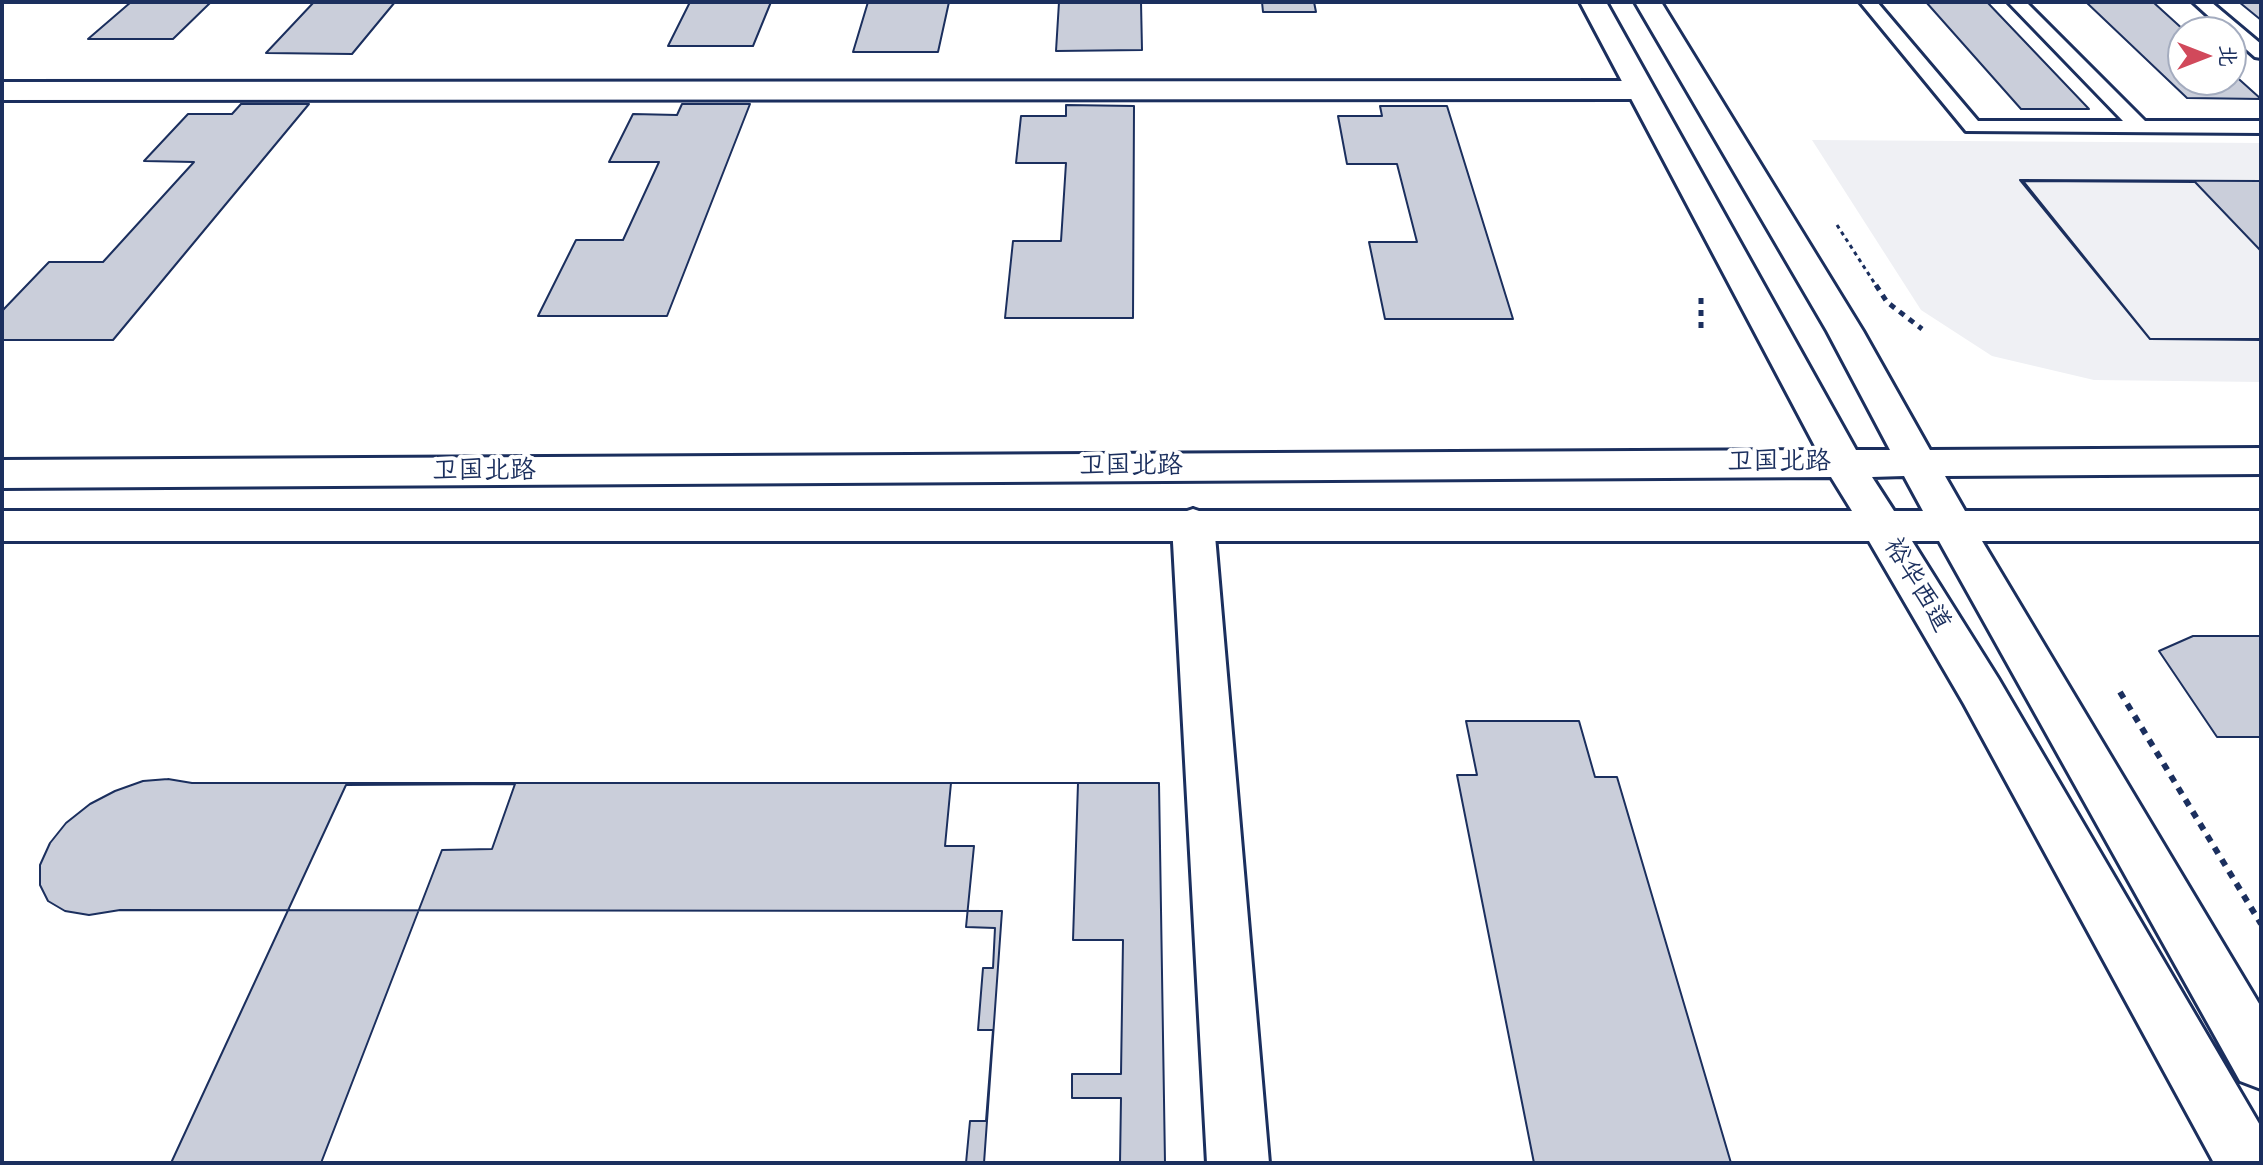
<!DOCTYPE html>
<html>
<head>
<meta charset="utf-8">
<style>
  body { margin:0 }
  #map { position:relative; width:2263px; height:1165px; overflow:hidden; background:#fff; font-family:"Patrick Hand","LXGW WenKai TC",sans-serif }
  canvas { display:block }
  .frame { position:absolute; inset:0; border:4px solid #1b2f5e; pointer-events:none }
  .north { position:absolute; left:2167px; top:16px; width:80px; height:80px; box-sizing:border-box; background:#fff; border:2px solid #a4acbf; border-radius:50%; rotate:90deg; font-size:22px; font-weight:700; line-height:32px; text-align:center; color:#1b2f5e }
  .north::after { content:''; display:block; margin:auto; width:28px; height:36px; background:#d1495b; clip-path:polygon(50% 0,100% 100%,50% 72%,0 100%) }
</style>
</head>
<body>
<div id="map">
<canvas width="2263" height="1165"></canvas>
<div class="frame"></div>
<div class="north">北</div>
</div>
<script>
const ctx = document.querySelector('canvas').getContext('2d');
ctx.lineJoin = 'round';
function fillPath(path, color) {
  ctx.fillStyle = color;
  ctx.fill(path, 'evenodd');
}
function poly(rows) {
  const path = new Path2D();
  for (const r of rows) {
    path.moveTo(r[0], r[1]);
    for (let i = 2; i < r.length; i += 2) path.lineTo(r[i], r[i + 1]);
  }
  return path;
}
function strokePath(path, color, width, dash) {
  ctx.strokeStyle = color;
  ctx.lineWidth = width;
  ctx.lineCap = dash ? 'butt' : 'round';
  ctx.setLineDash(dash || []);
  ctx.stroke(path);
}
function write(font, color, halo, rows, align = 'center') {
  ctx.font = font + ' "Patrick Hand","LXGW WenKai TC",sans-serif';
  ctx.lineWidth = 8;
  ctx.setLineDash([]);
  ctx.textBaseline = 'middle';
  ctx.strokeStyle = halo;
  ctx.fillStyle = color;
  for (const [text, x, y, turn = 0] of rows) {
    ctx.save();
    ctx.translate(x, y);
    ctx.rotate((+turn || 0) * Math.PI / 180);
    ctx.textAlign = isNaN(turn) ? turn : align;
    if (halo) ctx.strokeText(text, 0, 0);
    ctx.fillText(text, 0, 0);
    ctx.restore();
  }
}
fillPath(poly([
  [1812,140,2261,143,2261,382,2094,380,1992,356,1921,310]
]), '#eff0f4');
const building = poly([
  [131,2,211,2,173,39,88,39,131,2],
  [314,2,395,2,352,54,266,53,314,2],
  [690,2,771,2,753,46,668,46,690,2],
  [868,2,949,2,938,52,853,52,868,2],
  [1059,2,1141,2,1142,50,1056,51,1059,2],
  [1262,2,1314,2,1316,12,1263,12,1262,2],
  [1926,2,1987,2,2089,109,2021,109,1926,2],
  [2086,2,2153,2,2186,32,2183,32,2183,80,2231,80,2231,72,2261,99,2187,98,2086,2],
  [2239,2,2261,2,2261,20,2239,2],
  [241,104,309,104,113,340,2,340,2,311,49,262,103,262,194,162,144,161,188,114,232,114,241,104],
  [682,104,750,104,667,316,538,316,576,240,623,240,659,162,609,162,633,114,677,115,682,104],
  [1066,105,1134,106,1133,318,1005,318,1013,241,1061,241,1066,163,1016,163,1021,116,1066,116,1066,105],
  [1380,106,1447,106,1513,319,1385,319,1369,242,1417,242,1397,164,1347,164,1338,116,1382,116,1380,106],
  [2020,180,2261,181,2261,339,2150,339,2020,180],
  [2023,181,2195,182,2261,251,2261,340,2150,339,2023,181],
  [2193,636,2261,636,2261,737,2217,737,2159,651,2193,636],
  [1466,721,1579,721,1595,777,1617,777,1731,1163,1534,1163,1457,775,1477,775,1466,721],
  [168,779,192,783,1159,783,1165,1163,984,1163,1002,911,120,910,89,915,65,911,48,901,40,885,40,865,50,843,66,823,90,804,115,791,143,781,168,779],
  [951,783,1078,783,1073,940,1123,940,1121,1074,1072,1074,1072,1098,1121,1098,1120,1163,966,1163,970,1121,986,1121,993,1030,978,1030,983,968,993,968,995,928,966,927,974,846,945,846,951,783],
  [515,784,492,849,442,850,321,1163,171,1163,346,785,515,784]
]);
fillPath(building, '#caceda');
strokePath(building, '#1b2f5e', 2);
const lane = poly([
  [1860,2,1877,2,1978,121,2123,121,2008,2,2026,2,2145,121,2261,121,2261,133,1966,131,1860,2],
  [2193,2,2211,2,2261,44,2261,58,2255,57,2231,36,2231,32,2226,32,2193,2]
]);
const street = poly([
  [1639,81,1649,84,1654,90,1649,96,1639,99,2,100,2,82,1639,81],
  [1193,509,1208,514,1214,524,1269,1163,1207,1163,1172,524,1178,514,1193,509]
]);
const secondary = poly([
  [1580,2,1606,2,1856,450,1890,450,1827,331,1635,2,1661,2,1863,331,1930,450,2261,448,2261,474,1945,476,1965,511,2261,511,2261,541,1982,541,2261,1007,2261,1089,2240,1081,1939,541,1912,541,1998,678,2261,1127,2261,1163,2214,1163,1964,704,1869,541,2,541,2,511,1852,511,1831,477,2,488,2,460,1817,450,1580,2],
  [1904,476,1923,511,1894,511,1872,477,1904,476]
]);
strokePath(lane, '#1b2f5e', 6);
strokePath(street, '#1b2f5e', 6);
strokePath(secondary, '#1b2f5e', 6);
strokePath(poly([
  [1837,225,1877,287]
]), '#1b2f5e', 3, [4, 4]);
strokePath(poly([
  [1876,285,1887,302,1922,329],
  [1701,298,1701,332]
]), '#1b2f5e', 5, [6, 6]);
strokePath(poly([
  [2120,692,2261,924]
]), '#1b2f5e', 6, [7, 7]);
fillPath(lane, '#fff');
fillPath(street, '#fff');
fillPath(secondary, '#fff');
write('26px', '#1b2f5e', '#fff', [
  ["卫国北路",1779,462],
  ["卫国北路",1131,466],
  ["卫国北路",484,471],
  ["裕华西道",1917,585,59]
]);
</script>
</body>
</html>
